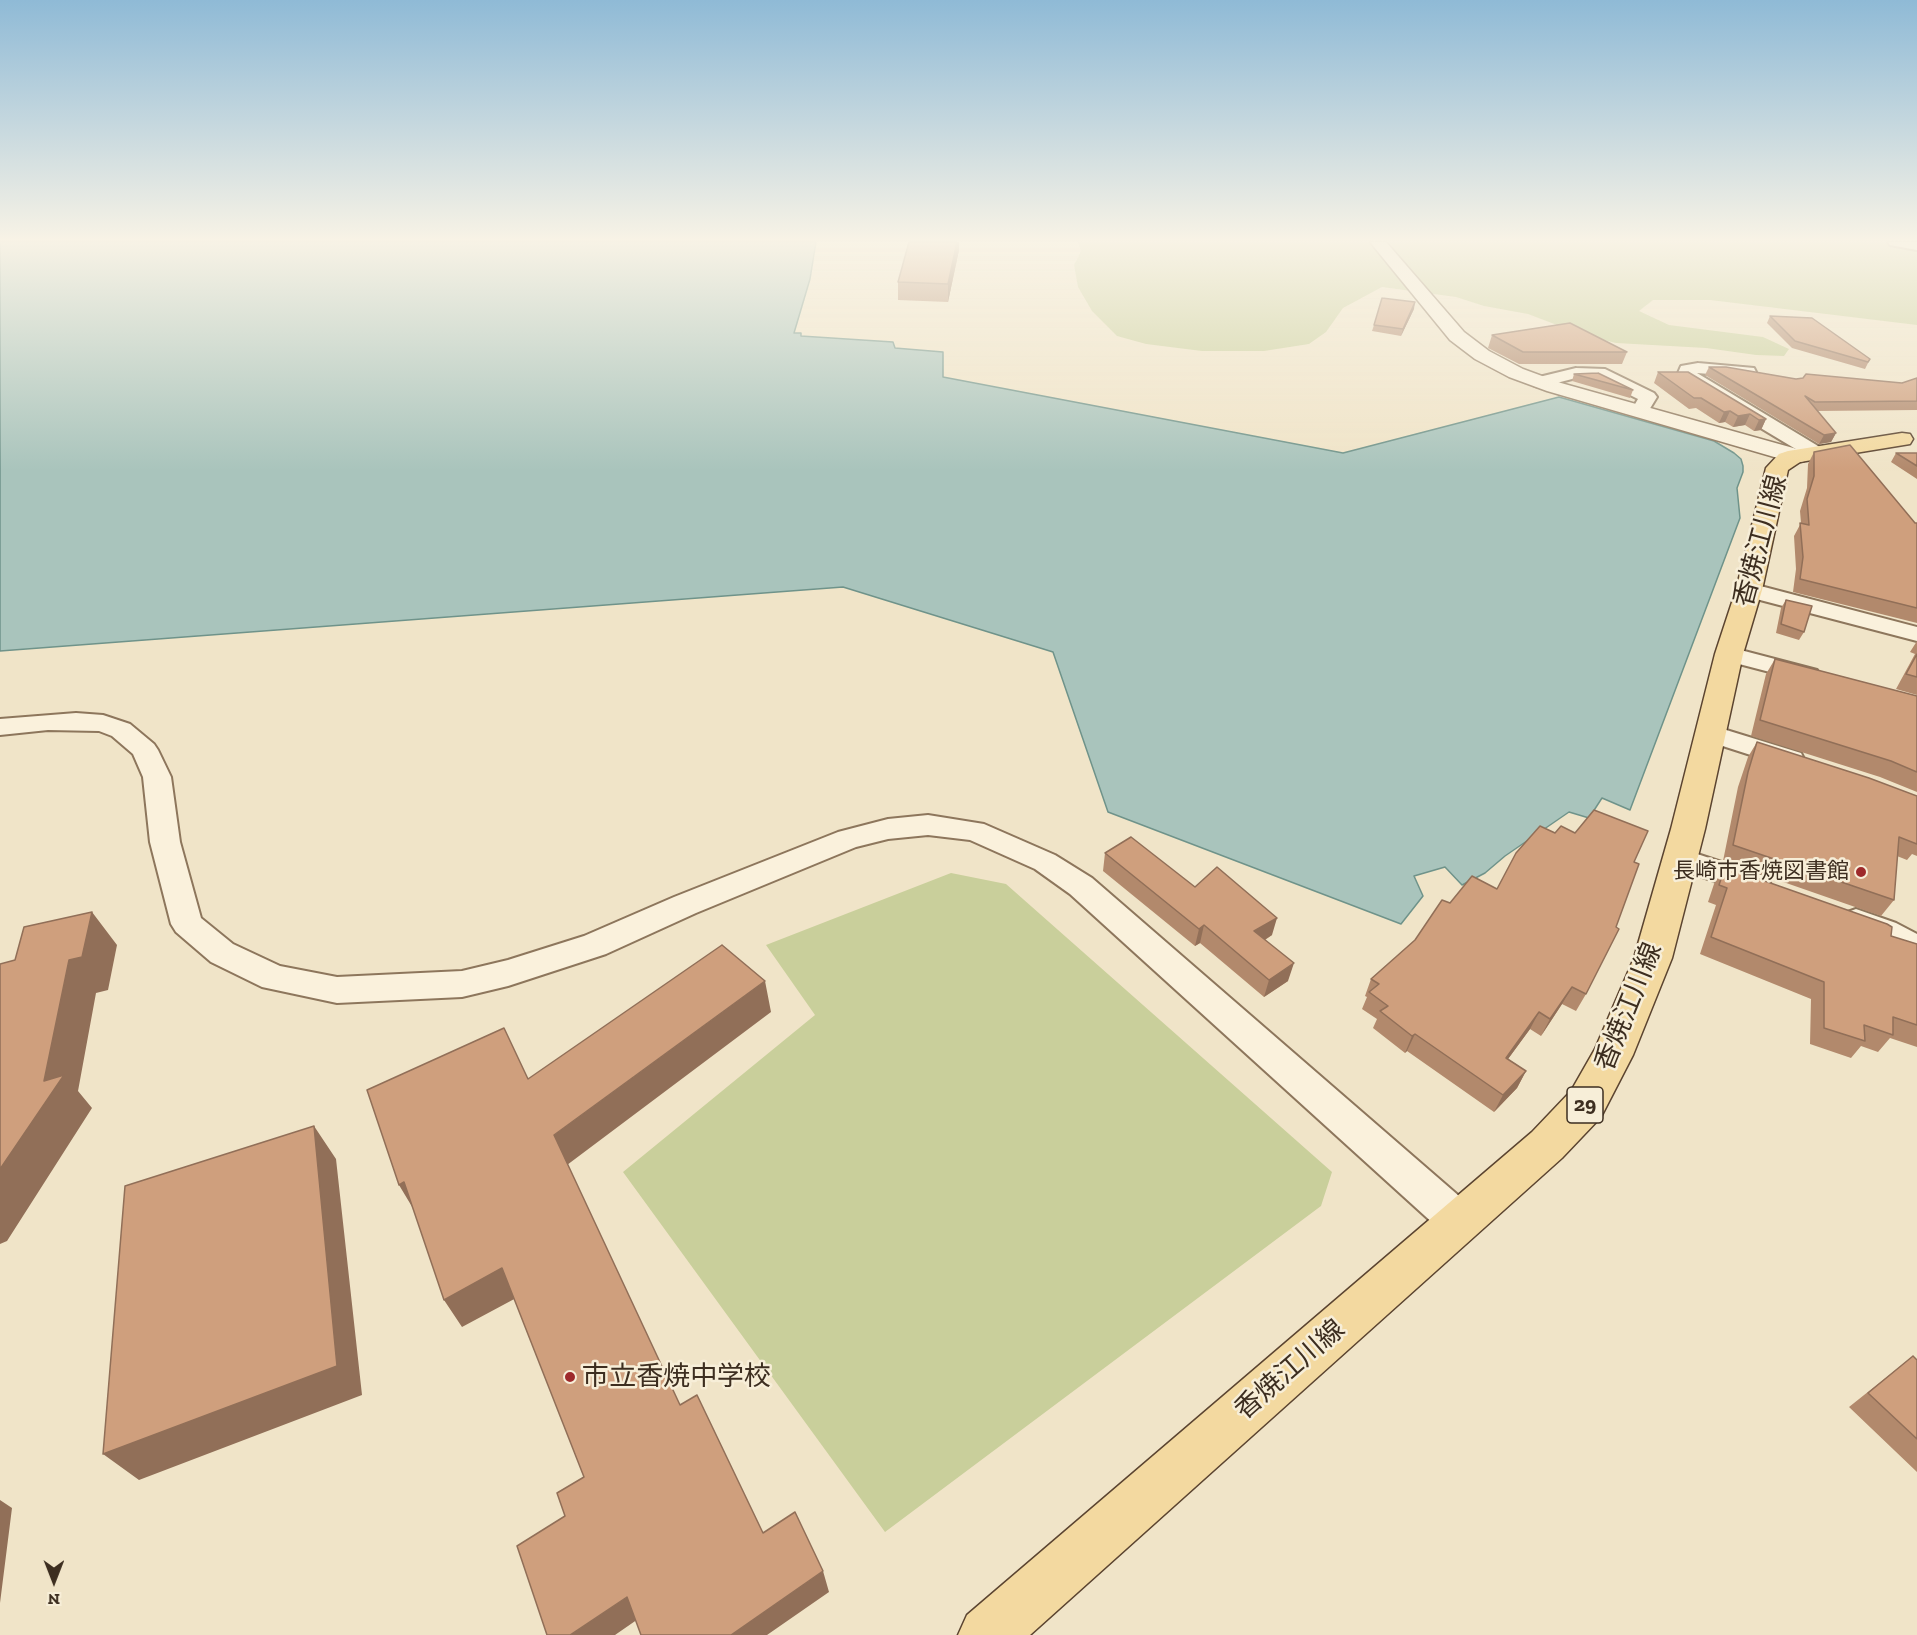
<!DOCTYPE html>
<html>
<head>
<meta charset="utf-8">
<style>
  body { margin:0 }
  #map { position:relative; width:1917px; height:1635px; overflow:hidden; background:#f0e4c8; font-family:"Zilla Slab",serif }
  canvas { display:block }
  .north { position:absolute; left:24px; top:1551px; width:60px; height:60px; -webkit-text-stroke:4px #f7eed8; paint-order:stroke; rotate:180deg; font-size:16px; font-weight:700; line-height:24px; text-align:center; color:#3d2e20 }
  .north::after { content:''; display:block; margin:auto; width:21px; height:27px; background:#3d2e20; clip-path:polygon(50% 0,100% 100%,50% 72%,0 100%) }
</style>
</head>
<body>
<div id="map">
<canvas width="1917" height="1635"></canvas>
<div class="north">N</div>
</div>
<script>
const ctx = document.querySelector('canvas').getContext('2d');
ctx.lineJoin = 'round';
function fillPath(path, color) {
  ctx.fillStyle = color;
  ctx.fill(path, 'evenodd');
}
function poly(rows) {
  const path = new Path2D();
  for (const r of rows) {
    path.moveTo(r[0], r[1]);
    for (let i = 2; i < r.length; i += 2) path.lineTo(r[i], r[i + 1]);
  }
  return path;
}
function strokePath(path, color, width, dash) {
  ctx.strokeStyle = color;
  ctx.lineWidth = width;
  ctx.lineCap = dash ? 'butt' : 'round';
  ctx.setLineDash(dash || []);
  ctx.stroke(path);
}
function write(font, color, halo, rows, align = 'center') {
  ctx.font = font + ' "Zilla Slab","Noto Sans JP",serif';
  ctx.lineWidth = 5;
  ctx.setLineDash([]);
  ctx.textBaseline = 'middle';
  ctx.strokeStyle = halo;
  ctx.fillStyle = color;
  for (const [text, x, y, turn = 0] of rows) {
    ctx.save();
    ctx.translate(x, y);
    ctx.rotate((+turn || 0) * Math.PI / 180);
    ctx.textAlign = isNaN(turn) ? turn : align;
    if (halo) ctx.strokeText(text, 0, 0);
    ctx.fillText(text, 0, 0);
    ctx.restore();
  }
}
fillPath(poly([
  [1078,242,1917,242,1917,325,1710,300,1653,300,1639,311,1669,325,1763,337,1789,349,1784,356,1756,355,1706,348,1616,343,1586,336,1528,314,1484,306,1456,297,1382,287,1343,308,1326,332,1309,344,1264,351,1202,351,1146,344,1117,336,1092,311,1078,287,1074,265,1081,251],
  [951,873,1006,884,1332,1172,1321,1206,885,1532,623,1172,815,1015,766,945]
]), '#c9cf9b');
const water = poly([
  [0,242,816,242,810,279,794,333,801,333,801,336,893,342,895,348,943,352,943,377,1343,453,1559,397,1714,441,1734,453,1741,459,1743,466,1743,472,1737,488,1740,518,1630,810,1602,798,1589,818,1569,812,1505,856,1485,873,1462,885,1445,867,1414,876,1423,896,1401,924,1108,812,1053,652,843,587,0,651,0,242]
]);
fillPath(water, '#a9c4bc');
strokePath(water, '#6f938a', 1.5);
const minor = poly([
  [1888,242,1917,242,1917,250,1890,245,1888,242],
  [1698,363,1754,368,1756,372,1754,376,1748,377,1697,373,1823,449,1826,453,1823,457,1809,457,1694,388,1678,373,1681,366,1698,363],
  [1576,368,1605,369,1654,393,1657,397,1646,415,1640,416,1634,415,1631,411,1638,399,1596,378,1576,378,1541,387,1535,386,1532,382,1535,378,1576,368],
  [1749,583,1917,627,1917,641,1741,595,1738,590,1741,585,1749,583],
  [1729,647,1817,670,1820,675,1817,680,1808,682,1720,659,1717,654,1720,649,1729,647],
  [76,713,103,715,130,724,154,744,158,750,171,777,180,842,201,918,233,944,280,966,337,977,462,971,508,960,584,936,674,897,838,832,888,819,928,815,984,824,1055,855,1092,878,1474,1209,1479,1222,1474,1235,1460,1240,1446,1235,1070,894,1035,869,970,840,928,835,888,839,856,847,696,913,606,954,508,986,462,997,337,1003,262,987,211,962,176,932,171,924,150,842,143,777,133,754,112,736,99,731,48,730,0,735,0,719,76,713],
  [1710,725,1801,753,1804,759,1801,765,1791,768,1701,739,1697,733,1701,727,1710,725],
  [1679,848,1767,877,1771,885,1767,893,1756,896,1669,865,1664,858,1669,851,1679,848],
  [1856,909,1896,923,1917,934,1917,961,1906,958,1874,939,1845,929,1840,921,1845,913,1856,909]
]);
const tertiary = poly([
  [1370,242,1386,242,1464,332,1489,351,1523,369,1561,383,1804,451,1807,456,1804,461,1796,463,1788,461,1547,391,1509,377,1475,359,1450,340,1370,242]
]);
const primary = poly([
  [1902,433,1910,434,1913,439,1910,444,1800,462,1788,470,1762,590,1743,654,1705,829,1672,958,1633,1055,1601,1117,1562,1158,1030,1635,958,1635,967,1615,1532,1132,1571,1091,1595,1049,1634,958,1671,829,1715,654,1736,590,1766,468,1779,454,1788,451,1902,433]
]);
strokePath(minor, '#8d765c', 4);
strokePath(tertiary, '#8d765c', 3);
strokePath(primary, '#5b4430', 3);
fillPath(minor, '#faf1dc');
fillPath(tertiary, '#faf1dc');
fillPath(primary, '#f3d9a0');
fillPath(poly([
  [959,250,948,302,898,300,898,282],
  [1414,309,1401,336,1372,331,1374,325],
  [1770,316,1870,359,1865,369,1792,348,1767,323],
  [1492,335,1627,352,1622,364,1519,364,1488,348],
  [1709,367,1796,379,1902,383,1917,378,1917,410,1817,411,1836,433,1831,442,1819,444,1705,375],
  [1658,372,1766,419,1761,430,1754,431,1745,425,1733,427,1725,422,1719,423,1696,408,1689,409,1654,383],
  [1574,374,1633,390,1630,398,1572,381],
  [1814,452,1915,523,1917,523,1917,623,1793,592,1796,569,1794,536,1801,523,1800,511,1807,488,1808,464],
  [1896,453,1917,453,1917,479,1891,462],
  [1786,600,1804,632,1799,640,1776,633,1781,608],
  [1917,641,1917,695,1896,689,1915,654,1910,652],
  [1775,659,1917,696,1917,792,1880,777,1751,736,1766,674],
  [1757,742,1917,796,1917,856,1912,854,1907,860,1897,856,1894,900,1881,916,1723,861,1738,787,1748,757],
  [1555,833,1634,862,1586,994,1576,1011,1562,1004,1541,1036,1530,1029,1508,1059,1526,1071,1517,1088,1494,1112,1407,1051,1405,1053,1373,1028,1377,1019,1362,1009,1367,997,1365,996,1371,979,1415,940,1450,903,1497,889],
  [1105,853,1195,887,1272,935,1265,940,1288,981,1264,997,1200,943,1195,946,1103,871],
  [1725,867,1891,936,1917,944,1917,1047,1890,1038,1878,1052,1861,1046,1851,1058,1810,1044,1811,999,1700,954,1716,905,1708,902,1714,884],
  [1913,1356,1917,1360,1917,1472,1849,1407]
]), '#b2896c');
fillPath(poly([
  [957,242,959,242,959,250,948,302,948,284],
  [1415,302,1414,309,1401,336,1403,329],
  [1730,411,1725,422,1719,423,1724,412],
  [1750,414,1745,425,1733,427,1738,416],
  [1766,419,1761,430,1754,431,1759,420],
  [1836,433,1831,442,1819,444,1824,435],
  [92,912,117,945,108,990,96,993,78,1091,92,1108,7,1241,0,1244,0,1169,44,1081,69,960],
  [1277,918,1272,935,1250,949,1254,931],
  [1204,925,1200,943,1195,946,1199,929],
  [1294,963,1288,981,1264,997,1269,980],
  [765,981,771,1012,567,1165,554,1135],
  [1572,987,1562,1004,1541,1036,1550,1019],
  [1539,1012,1530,1029,1497,1074,1506,1058],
  [1415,1034,1407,1051,1405,1053,1412,1036],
  [1526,1071,1517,1088,1494,1112,1503,1095],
  [314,1126,336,1159,362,1395,139,1480,103,1454],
  [404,1182,417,1215,399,1185],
  [502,1268,518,1297,462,1327,444,1300],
  [0,1500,12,1508,0,1603],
  [823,1571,829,1592,767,1635,731,1635],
  [627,1597,641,1617,615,1635,570,1635]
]), '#916f58');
const building = poly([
  [909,242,957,242,948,284,898,282,909,242],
  [1382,298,1415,302,1403,329,1374,325,1382,298],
  [1770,316,1812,318,1870,359,1868,362,1795,341,1770,316],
  [1570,323,1627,352,1523,352,1492,335,1570,323],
  [1709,367,1726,367,1796,379,1803,378,1806,374,1902,383,1917,378,1917,401,1815,402,1805,396,1836,433,1824,435,1709,367],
  [1658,372,1688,372,1766,419,1759,420,1750,414,1738,416,1730,411,1724,412,1701,398,1694,398,1658,372],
  [1598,373,1633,390,1574,374,1598,373],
  [1850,445,1915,523,1917,523,1917,608,1800,579,1803,557,1800,523,1809,525,1807,499,1814,476,1814,452,1850,445],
  [1896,453,1917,453,1917,466,1896,453],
  [1786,600,1812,606,1804,632,1781,624,1786,600],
  [1917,654,1917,677,1906,674,1917,654],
  [1775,659,1917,696,1917,772,1891,761,1760,720,1775,659],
  [1757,742,1869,778,1917,796,1917,844,1899,837,1894,900,1733,845,1748,772,1757,742],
  [1594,810,1648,831,1634,862,1639,864,1616,927,1619,929,1586,994,1572,987,1550,1019,1539,1012,1506,1058,1526,1071,1503,1095,1415,1034,1412,1036,1380,1011,1388,1006,1369,992,1379,984,1371,979,1415,940,1442,900,1450,903,1472,876,1497,889,1516,853,1540,826,1555,833,1561,826,1575,833,1594,810],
  [1131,837,1195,887,1217,867,1277,918,1254,931,1294,963,1269,980,1204,925,1199,929,1105,853,1131,837],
  [1725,867,1887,924,1892,927,1891,936,1917,944,1917,1025,1893,1017,1893,1035,1864,1025,1865,1041,1824,1028,1824,982,1711,937,1727,888,1719,885,1725,867],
  [92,912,82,957,69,960,44,1081,64,1075,0,1169,0,964,15,960,24,927,92,912],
  [722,945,765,981,554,1135,680,1405,697,1395,763,1533,795,1512,823,1571,731,1635,641,1635,627,1597,570,1635,547,1635,517,1546,565,1516,557,1493,584,1477,502,1268,444,1300,404,1182,399,1185,367,1090,504,1028,528,1079,722,945],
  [314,1126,337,1366,103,1454,125,1186,314,1126],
  [1913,1356,1917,1360,1917,1439,1868,1393,1913,1356]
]);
fillPath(building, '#cf9f7d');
strokePath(building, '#916f58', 1.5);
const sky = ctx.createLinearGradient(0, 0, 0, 471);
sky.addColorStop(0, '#8fbad6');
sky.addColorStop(0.51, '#f8f3e6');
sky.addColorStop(1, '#f8f3e600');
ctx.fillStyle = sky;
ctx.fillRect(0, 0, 1917, 471);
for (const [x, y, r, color] of [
  [1861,872,6,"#9e2a2b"],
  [570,1377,6,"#9e2a2b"]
]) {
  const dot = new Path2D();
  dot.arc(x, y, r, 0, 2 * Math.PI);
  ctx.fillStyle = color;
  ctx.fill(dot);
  strokePath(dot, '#f7eed8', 2);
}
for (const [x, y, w] of [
  [1585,1105,36]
]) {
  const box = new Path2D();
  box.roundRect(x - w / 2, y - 18, w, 36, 4.5);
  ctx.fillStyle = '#f7eed8';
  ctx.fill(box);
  strokePath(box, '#3d2e20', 1.5);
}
write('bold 21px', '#3d2e20', null, [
  ["29",1585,1105]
]);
write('22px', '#3d2e20', '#f7eed8', [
  ["長崎市香焼図書館",1849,872]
], 'right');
write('27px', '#3d2e20', '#f7eed8', [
  ["香焼江川線",1761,541,-75],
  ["香焼江川線",1629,1007,-68],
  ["香焼江川線",1290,1370,-41]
]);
write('27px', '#3d2e20', '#f7eed8', [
  ["市立香焼中学校",582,1377]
], 'left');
</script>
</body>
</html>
